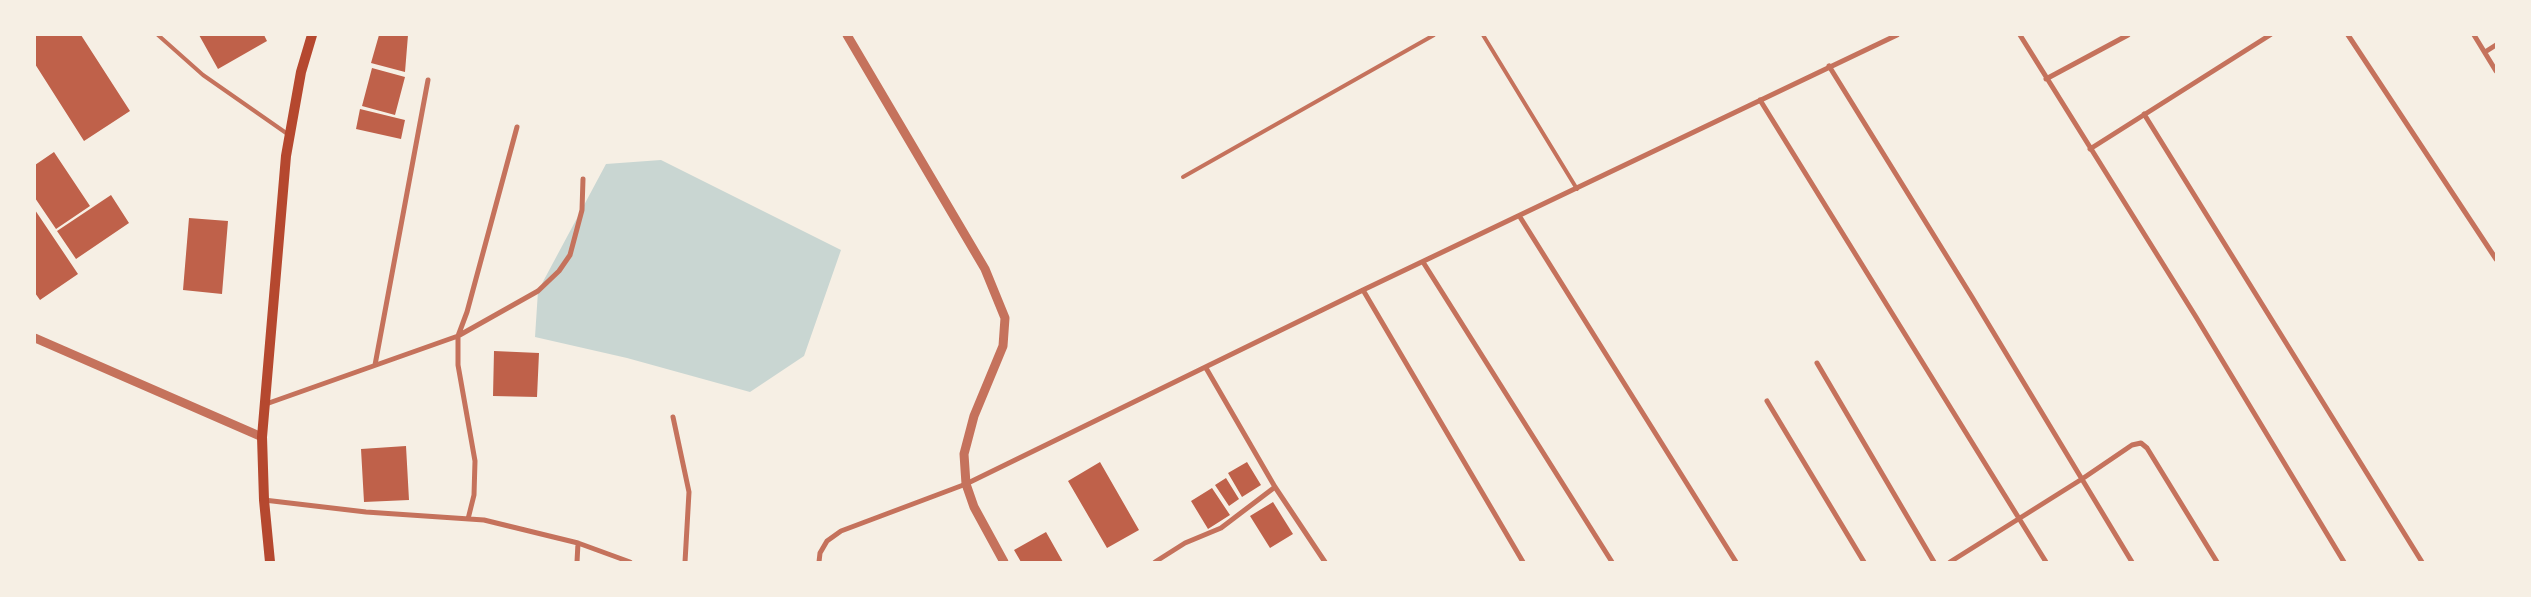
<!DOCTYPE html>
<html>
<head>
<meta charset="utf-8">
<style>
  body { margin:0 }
  #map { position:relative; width:2531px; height:597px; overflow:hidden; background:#f6efe4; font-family:"Space Grotesk",sans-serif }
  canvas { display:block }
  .frame { position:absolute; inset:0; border:36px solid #f6efe4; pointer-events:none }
</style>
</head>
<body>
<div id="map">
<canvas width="2531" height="597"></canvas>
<div class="frame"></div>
</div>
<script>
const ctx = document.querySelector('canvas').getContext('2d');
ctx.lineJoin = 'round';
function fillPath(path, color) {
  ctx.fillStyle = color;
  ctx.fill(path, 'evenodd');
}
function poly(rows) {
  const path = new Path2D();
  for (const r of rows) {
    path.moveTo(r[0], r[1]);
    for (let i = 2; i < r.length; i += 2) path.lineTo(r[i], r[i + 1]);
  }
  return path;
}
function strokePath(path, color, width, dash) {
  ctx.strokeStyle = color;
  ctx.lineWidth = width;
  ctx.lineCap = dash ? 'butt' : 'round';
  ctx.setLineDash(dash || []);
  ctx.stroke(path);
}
fillPath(poly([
  [661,160,841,250,804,356,750,392,627,358,535,337,538,291,606,164]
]), '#c9d6d2');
fillPath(poly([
  [35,35,81,35,130,111,84,141,35,64],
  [199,35,264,35,267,41,218,69],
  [379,35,408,35,405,72,371,63],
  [372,68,405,77,395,115,362,106],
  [360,109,405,120,401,139,356,129],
  [54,152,90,206,56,229,35,198,35,165],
  [111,195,129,223,76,259,57,231],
  [35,210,78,274,40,300,35,293],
  [189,218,228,221,222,294,183,290],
  [494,351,539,353,537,397,493,396],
  [406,446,409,500,364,502,361,449],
  [1100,462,1139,530,1107,548,1068,481],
  [1247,462,1261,485,1242,497,1228,473],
  [1226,478,1239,499,1229,506,1215,485],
  [1212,488,1230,515,1208,529,1191,501],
  [1273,502,1293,534,1270,548,1250,516],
  [1046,532,1063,562,1021,562,1014,550]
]), '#bf614a');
strokePath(poly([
  [158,35,203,75,289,135],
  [1483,35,1577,189],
  [1183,177,1434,35]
]), '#c5725c', 4);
strokePath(poly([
  [2020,35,2196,317,2344,562],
  [2348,35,2496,259],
  [2474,35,2496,71],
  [2485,52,2496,45],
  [1829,66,1972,297,2132,562],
  [2046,79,2128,35],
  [1760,100,2046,562],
  [2144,114,2422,562],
  [2090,149,2270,35],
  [1520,217,1736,562],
  [1423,262,1612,562],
  [1363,290,1523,562],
  [1817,363,1934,562],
  [375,365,428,80],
  [1206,368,1275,487,1325,562],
  [1767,401,1864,562],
  [266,404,458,336,538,291,559,271,570,255,582,210,583,179],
  [673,417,689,492,685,562],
  [264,500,366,512,484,520,578,543,630,562],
  [468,519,474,495,475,461,458,365,458,336,467,312,517,127],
  [577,562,578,543],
  [819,562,820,553,827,541,841,531,966,484,1363,290,1897,35],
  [1155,562,1185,543,1221,528,1275,487],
  [1950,562,2082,479,2132,445,2141,443,2147,448,2217,562]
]), '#c5725c', 5);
strokePath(poly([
  [847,35,985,269,1005,318,1003,346,974,416,964,454,966,484,974,507,1004,562],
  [35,338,262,437]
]), '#c5725c', 9);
strokePath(poly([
  [270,562,264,500,262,437,286,156,301,72,312,35]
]), '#b5482f', 10);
</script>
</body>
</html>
